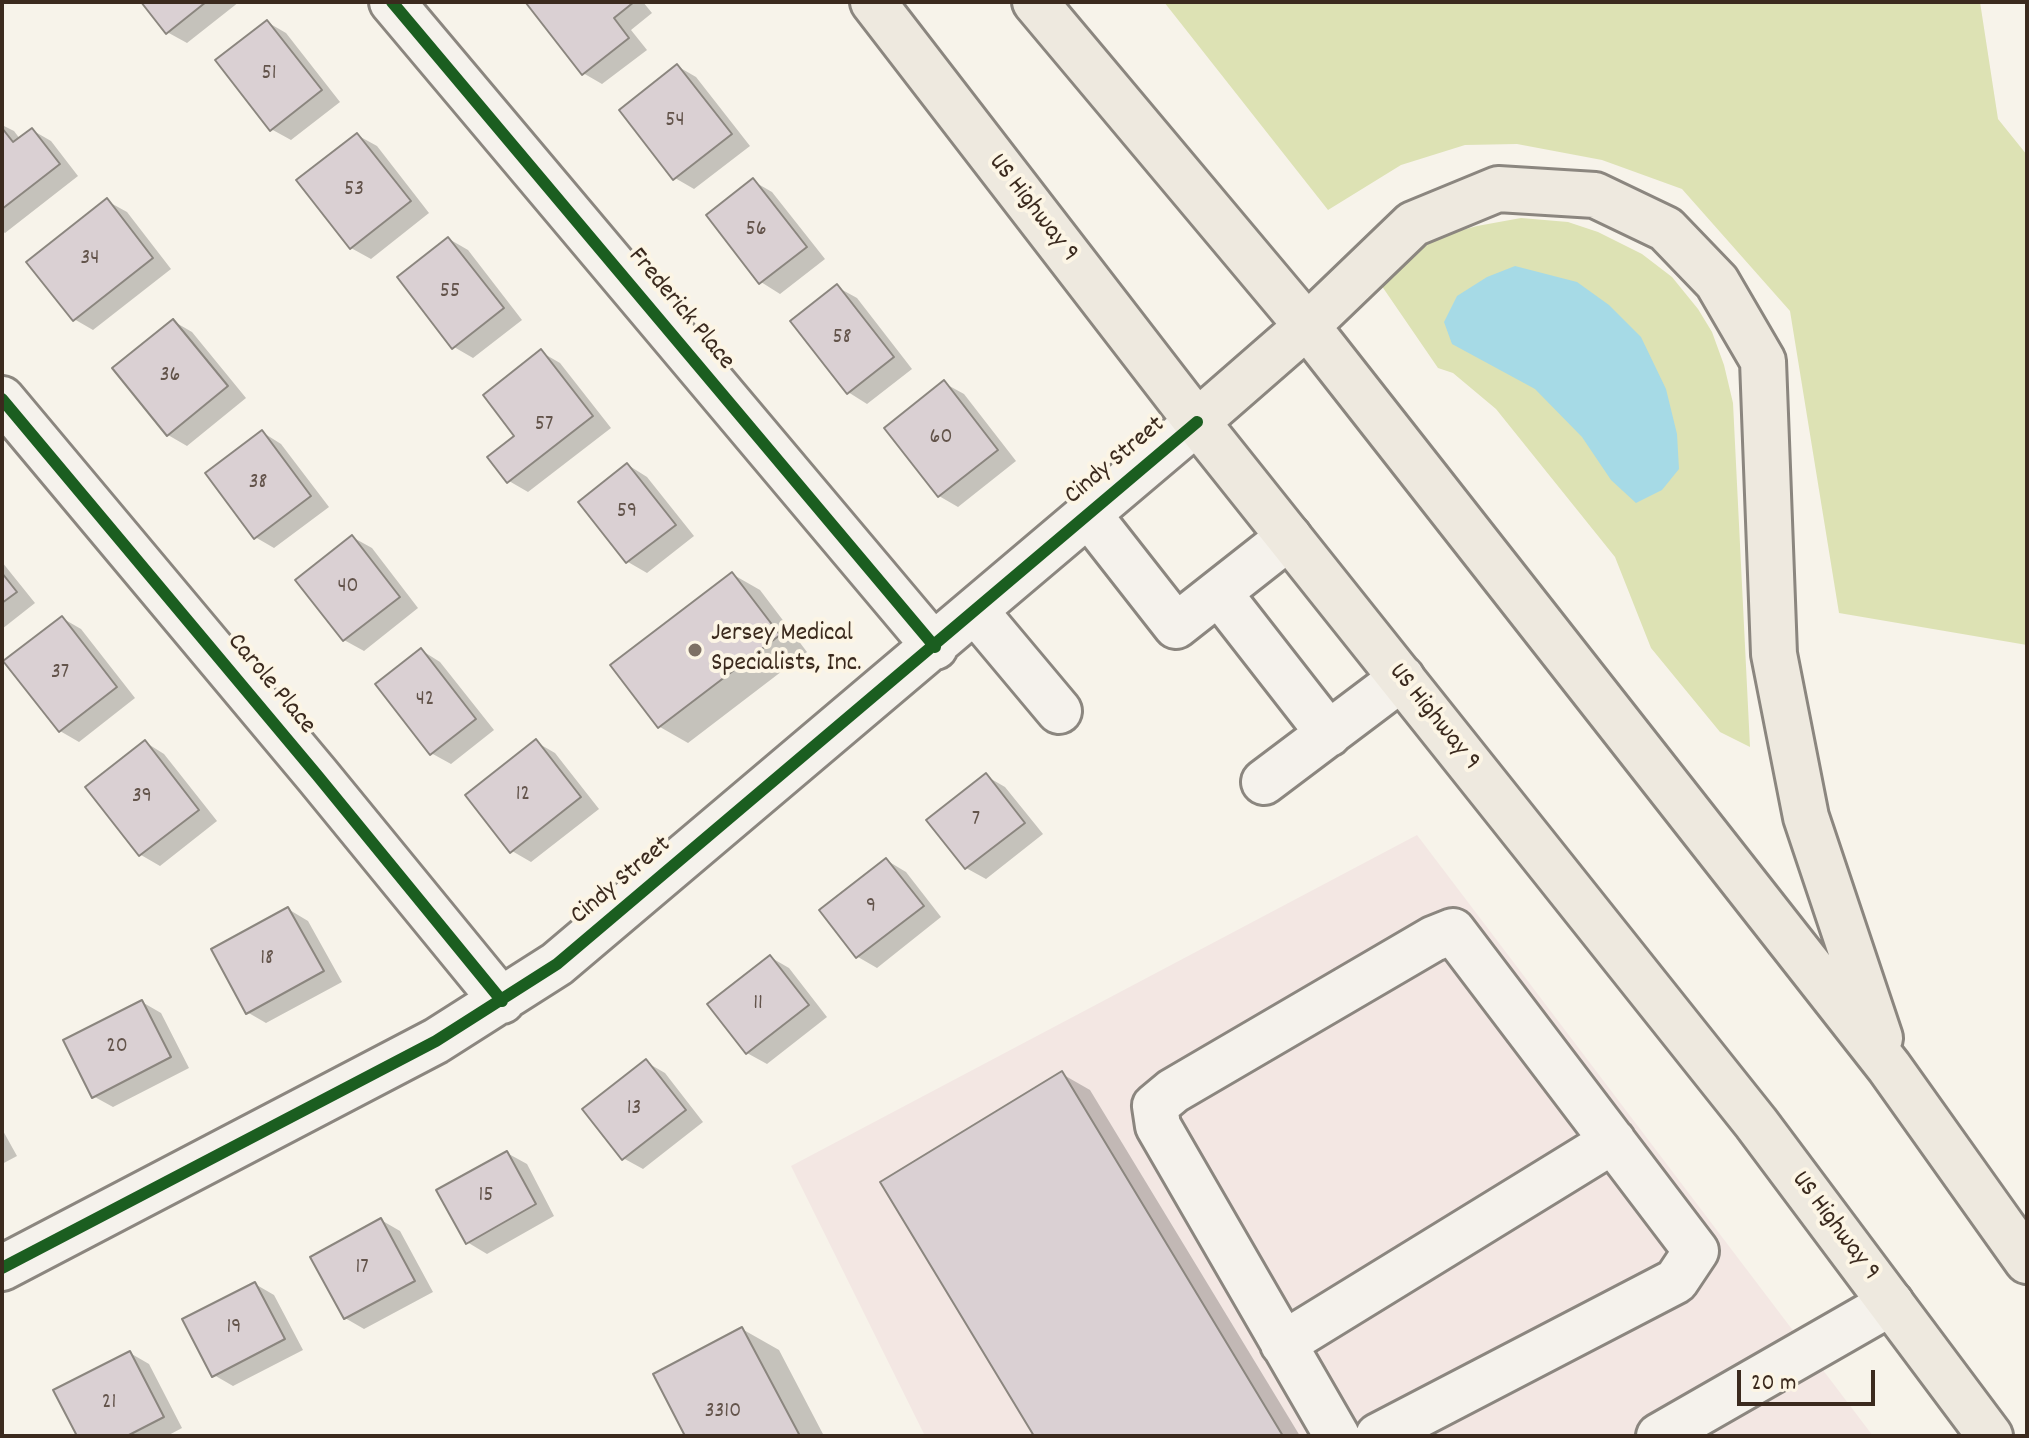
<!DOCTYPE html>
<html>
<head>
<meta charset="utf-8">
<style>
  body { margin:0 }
  #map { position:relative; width:2029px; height:1438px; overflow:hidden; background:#f7f3ea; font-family:Dekko,sans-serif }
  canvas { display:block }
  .frame { position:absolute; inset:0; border:4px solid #3b2a1e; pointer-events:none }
  .scale { position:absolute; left:1737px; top:1370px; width:138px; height:36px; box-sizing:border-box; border:4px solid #3b2a1e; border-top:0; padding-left:10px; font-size:24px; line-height:28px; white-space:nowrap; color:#3b2a1e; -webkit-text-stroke:6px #fcf5e5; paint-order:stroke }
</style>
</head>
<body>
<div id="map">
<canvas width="2029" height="1438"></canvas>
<div class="frame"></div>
<div class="scale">20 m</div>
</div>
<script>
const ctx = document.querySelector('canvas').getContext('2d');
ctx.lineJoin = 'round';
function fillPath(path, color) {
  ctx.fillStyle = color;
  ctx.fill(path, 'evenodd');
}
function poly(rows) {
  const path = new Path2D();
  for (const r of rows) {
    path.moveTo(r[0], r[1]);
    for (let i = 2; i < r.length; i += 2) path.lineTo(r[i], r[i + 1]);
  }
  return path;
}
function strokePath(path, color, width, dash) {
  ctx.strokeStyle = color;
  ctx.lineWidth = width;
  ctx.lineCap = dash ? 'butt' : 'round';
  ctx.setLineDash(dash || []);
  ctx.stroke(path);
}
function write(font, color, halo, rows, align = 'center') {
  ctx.font = font + ' Dekko,sans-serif';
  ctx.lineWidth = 8;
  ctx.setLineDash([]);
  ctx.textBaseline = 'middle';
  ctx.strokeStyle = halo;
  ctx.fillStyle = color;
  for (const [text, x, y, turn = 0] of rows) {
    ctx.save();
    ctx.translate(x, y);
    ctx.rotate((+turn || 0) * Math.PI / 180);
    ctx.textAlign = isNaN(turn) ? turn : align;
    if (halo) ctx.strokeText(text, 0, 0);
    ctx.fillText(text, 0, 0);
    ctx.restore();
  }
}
fillPath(poly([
  [1417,835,1873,1436,925,1436,791,1166]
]), '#f3e7e3');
fillPath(poly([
  [1164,2,1980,2,1998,119,2027,155,2027,645,1839,613,1790,311,1682,189,1602,160,1517,144,1465,145,1401,165,1328,210],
  [1521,218,1568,222,1598,232,1642,254,1672,277,1698,309,1712,332,1724,365,1733,403,1750,747,1720,732,1651,648,1615,557,1496,409,1453,373,1438,368,1377,279,1405,255,1437,237,1477,226]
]), '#dde2b4');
fillPath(poly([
  [1515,266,1577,282,1609,305,1641,337,1666,389,1677,434,1679,469,1662,490,1636,503,1611,480,1582,437,1535,389,1452,344,1444,322,1457,296,1487,277]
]), '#a6dae6');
fillPath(poly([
  [144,2,239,2,187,43,167,32],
  [530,2,643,2,652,13,631,30,647,50,602,84,583,73,528,3],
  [267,22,286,33,340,102,291,140,271,129],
  [677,66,696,77,750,146,694,189,675,178],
  [2,125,14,131,20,139,32,130,51,141,78,176,5,233,2,231],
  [357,135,377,146,429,213,371,259,351,248],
  [753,181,772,192,825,259,780,294,761,282],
  [107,201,127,212,171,269,93,330,74,319],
  [449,239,468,250,522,320,473,358,454,347],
  [837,287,857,298,912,369,867,404,848,392],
  [173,321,192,332,246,398,187,446,168,435],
  [541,352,560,363,611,428,528,492,509,481,517,436],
  [944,383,964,394,1016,461,958,507,939,496],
  [262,432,281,444,329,507,274,548,255,537],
  [628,465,647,477,694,536,647,573,628,562,581,502],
  [352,537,372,548,418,608,364,651,344,640],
  [2,562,35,603,2,629],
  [732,574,760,590,807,652,688,743,660,727,613,666],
  [62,618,81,629,135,698,79,742,60,731],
  [421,650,440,662,494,730,451,764,431,753],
  [145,742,164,754,217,821,160,866,141,855],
  [536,742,555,753,599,809,531,862,512,851],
  [986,776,1005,787,1043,834,986,879,966,868,929,820],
  [886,860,906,872,941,917,877,968,858,957,822,911],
  [288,909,308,921,342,982,266,1023,247,1012],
  [770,957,789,968,827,1017,767,1064,747,1053],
  [142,1002,161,1013,189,1068,113,1107,93,1096],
  [646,1062,665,1073,703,1122,643,1169,623,1158],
  [1062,1074,1090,1090,1300,1436,1037,1436],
  [2,1129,17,1156,2,1164],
  [507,1153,527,1164,554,1216,487,1254,467,1242],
  [381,1220,400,1231,433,1292,364,1329,345,1318],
  [255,1284,274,1295,303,1350,233,1386,214,1375],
  [742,1329,779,1350,824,1436,687,1436],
  [130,1353,149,1364,182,1428,167,1436,79,1436]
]), '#0003');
const building = poly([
  [141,2,206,2,166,34,141,2],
  [634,2,614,18,629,38,582,75,526,3,634,2],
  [267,20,322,90,270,131,215,60,267,20],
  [677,64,732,134,673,180,619,110,677,64],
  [2,128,13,142,32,128,60,164,2,209,2,128],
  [357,133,411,201,350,249,296,180,357,133],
  [753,178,807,247,759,284,706,215,753,178],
  [107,198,153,258,73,321,26,262,107,198],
  [448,237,504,308,452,349,397,277,448,237],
  [837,284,894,357,847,394,790,321,837,284],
  [173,319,228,386,167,436,112,368,173,319],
  [541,349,593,416,507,483,487,457,514,436,483,395,541,349],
  [944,380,998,450,938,497,884,428,944,380],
  [262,430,311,496,254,539,205,473,262,430],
  [627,463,676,525,626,563,578,502,627,463],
  [352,535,400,597,343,641,295,580,352,535],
  [732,572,780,635,658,728,610,665,732,572],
  [2,573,17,592,2,603,2,573],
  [62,616,117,687,59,732,3,661,62,616],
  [421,648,476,719,430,755,375,684,421,648],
  [536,739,581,797,510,853,465,795,536,739],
  [145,740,199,810,139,856,85,787,145,740],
  [986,773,1025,823,965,869,926,820,986,773],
  [886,858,924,906,856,958,819,910,886,858],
  [288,907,324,971,246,1014,211,949,288,907],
  [770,955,809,1005,746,1054,707,1004,770,955],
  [142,1000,171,1057,92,1098,63,1040,142,1000],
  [646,1059,686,1110,622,1160,582,1109,646,1059],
  [1062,1071,1283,1436,1034,1436,880,1182,1062,1071],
  [507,1151,536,1204,466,1244,436,1190,507,1151],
  [381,1218,415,1281,344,1319,310,1257,381,1218],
  [255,1282,285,1339,212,1377,182,1319,255,1282],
  [742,1327,800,1436,685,1436,653,1374,742,1327],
  [130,1351,164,1417,127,1436,77,1436,53,1390,130,1351]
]);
fillPath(building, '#dad0d3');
strokePath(building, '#8b867f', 2);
const minor = poly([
  [392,2,935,647],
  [2,399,317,775,502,1001],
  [1089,515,1176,626,1289,537],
  [1219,593,1329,734],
  [976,612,1059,711],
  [1264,782,1402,678],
  [2,1268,436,1041,557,964,1197,422],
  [1283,1344,1613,1141],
  [1337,1436,1158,1126,1155,1106,1173,1091,1433,939,1453,931,1696,1251,1676,1281,1378,1436],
  [1659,1436,1891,1303]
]);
const highway = poly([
  [873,2,1197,422,1756,1123,1990,1436],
  [1035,2,1307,326,1889,1067,2027,1261],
  [1197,422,1307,326,1413,224,1498,189,1595,195,1666,229,1717,282,1763,361,1774,654,1806,817,1880,1038]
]);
strokePath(minor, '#8b867f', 50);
strokePath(highway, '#8b867f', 50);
strokePath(minor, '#f5f2ec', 44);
strokePath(highway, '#eee9df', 44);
strokePath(poly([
  [392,2,935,647],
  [2,399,317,775,502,1001],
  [2,1268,436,1041,557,964,1197,422]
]), '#1b5e20', 12);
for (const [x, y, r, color] of [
  [695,650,8,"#7d7065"]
]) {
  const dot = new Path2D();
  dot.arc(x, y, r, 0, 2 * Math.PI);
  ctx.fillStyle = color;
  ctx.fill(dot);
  strokePath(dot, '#fcf5e5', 3);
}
write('22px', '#63544b', null, [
  ["51",269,75],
  ["54",675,122],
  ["53",354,191],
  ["56",756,231],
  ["34",90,260],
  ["55",450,293],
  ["58",842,339],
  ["36",170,377],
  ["57",544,426],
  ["60",941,439],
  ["38",258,484],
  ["59",627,513],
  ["40",348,588],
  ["37",60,674],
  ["42",425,701],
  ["12",523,796],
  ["39",142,798],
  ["7",976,821],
  ["9",871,908],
  ["18",267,960],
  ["11",758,1005],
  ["20",117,1048],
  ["13",634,1110],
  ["15",486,1197],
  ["17",362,1269],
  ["19",234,1329],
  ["21",109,1404],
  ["3310",723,1413]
]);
write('26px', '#3b2a1e', '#fcf5e5', [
  ["US Highway 9",1032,209,52],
  ["Frederick Place",680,310,50],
  ["Cindy Street",1116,462,-40],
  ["Carole Place",270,685,50],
  ["US Highway 9",1433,718,51],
  ["Cindy Street",622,882,-40],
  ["US Highway 9",1834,1227,53]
]);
write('26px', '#3b2a1e', '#fcf5e5', [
  ["Jersey Medical",711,635],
  ["Specialists, Inc.",711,665]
], 'left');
</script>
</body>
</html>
